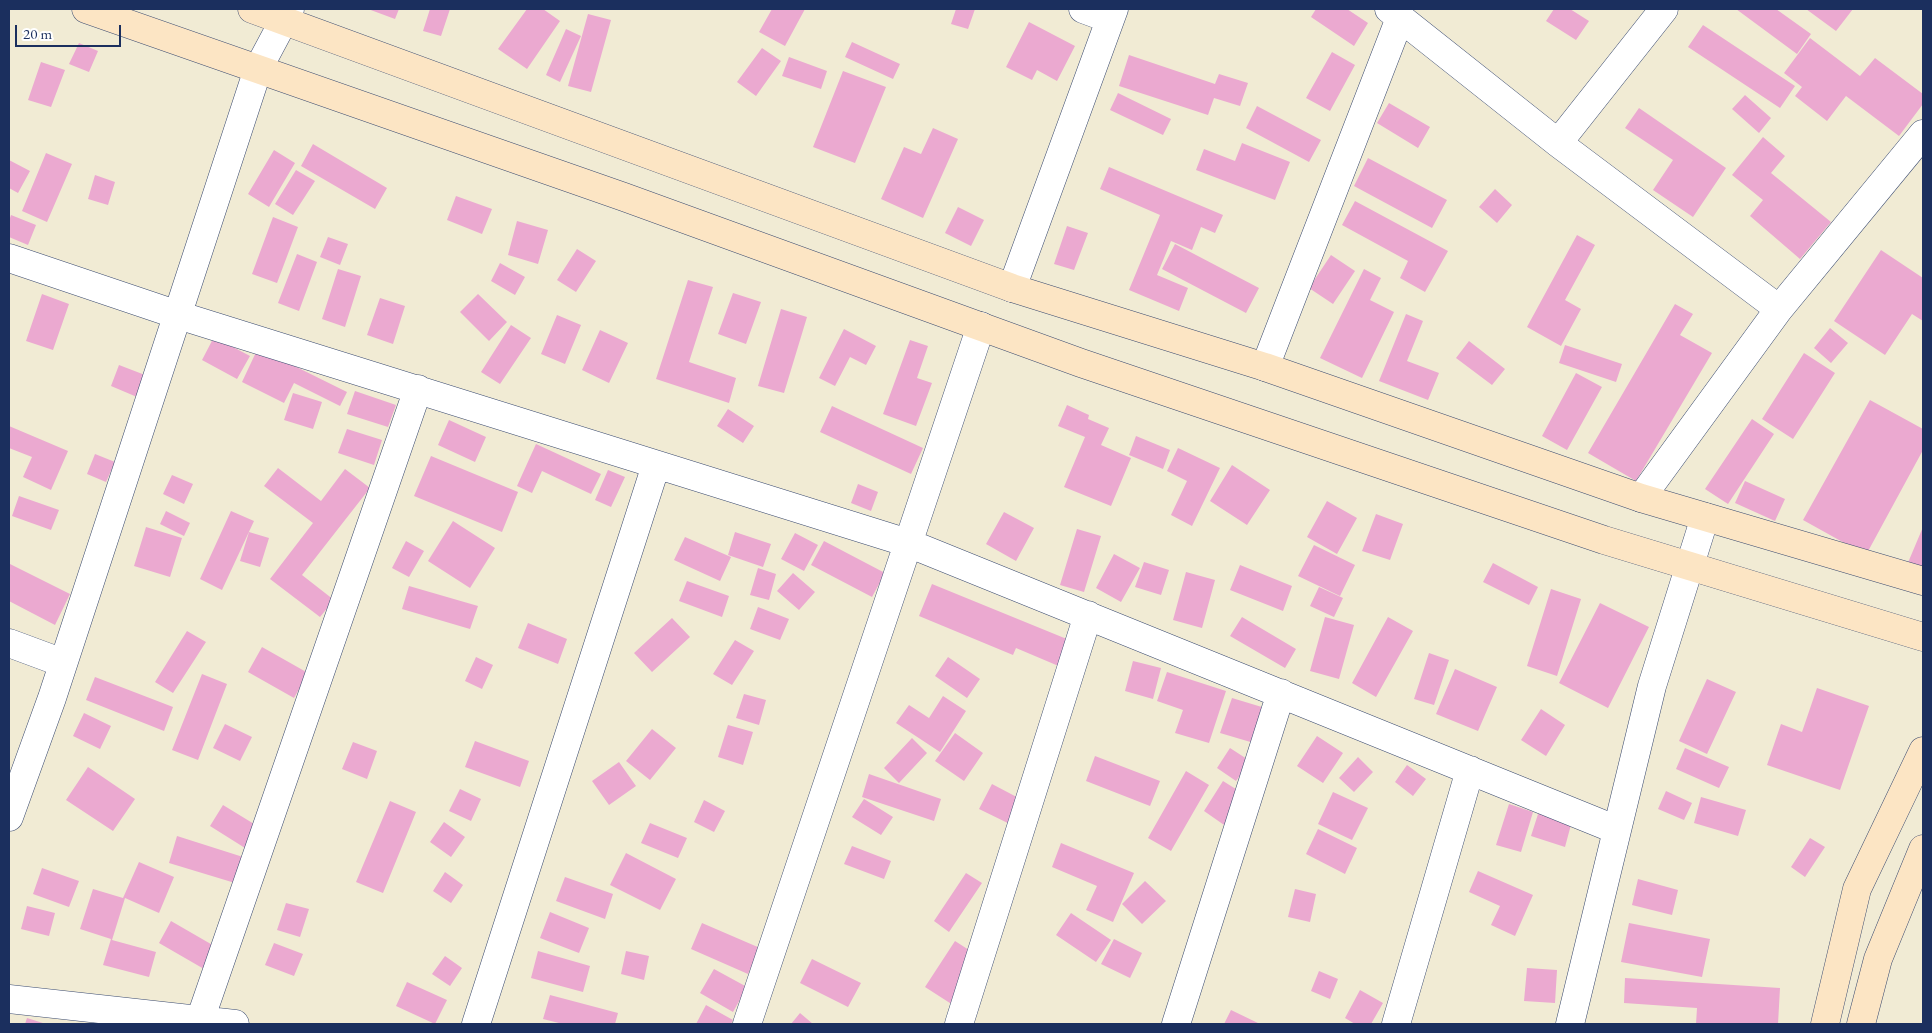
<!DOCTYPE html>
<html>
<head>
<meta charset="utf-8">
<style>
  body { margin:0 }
  #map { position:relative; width:1932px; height:1033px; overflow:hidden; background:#f1ebd4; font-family:"EB Garamond",serif }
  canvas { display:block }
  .frame { position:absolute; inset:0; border:10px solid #1b2f5e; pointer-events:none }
  .scale { position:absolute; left:15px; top:25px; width:106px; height:22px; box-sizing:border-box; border:2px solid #1b2f5e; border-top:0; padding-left:6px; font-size:15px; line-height:18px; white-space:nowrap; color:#1b2f5e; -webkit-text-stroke:4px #fff; paint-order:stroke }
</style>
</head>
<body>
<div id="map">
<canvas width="1932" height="1033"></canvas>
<div class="frame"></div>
<div class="scale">20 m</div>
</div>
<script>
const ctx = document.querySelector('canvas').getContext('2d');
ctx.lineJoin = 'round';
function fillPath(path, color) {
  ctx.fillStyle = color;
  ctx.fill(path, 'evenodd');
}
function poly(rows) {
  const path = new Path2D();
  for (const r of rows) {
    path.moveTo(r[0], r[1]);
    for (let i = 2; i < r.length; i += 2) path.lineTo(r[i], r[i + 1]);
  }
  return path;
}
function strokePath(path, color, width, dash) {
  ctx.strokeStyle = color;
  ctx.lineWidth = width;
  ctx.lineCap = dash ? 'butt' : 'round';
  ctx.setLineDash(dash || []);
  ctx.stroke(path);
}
fillPath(poly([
  [368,9,399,9,395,19],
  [430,9,450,9,441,36,423,31],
  [527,9,543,9,560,21,527,69,498,49],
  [772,9,805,9,785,46,759,32],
  [956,9,975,9,968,29,951,24],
  [1316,9,1347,9,1368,23,1354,46,1311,17],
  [1554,9,1570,9,1589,21,1576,40,1546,21],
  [1736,9,1776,9,1811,34,1797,54],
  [1806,9,1853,9,1836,31],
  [588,14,611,20,591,92,568,86],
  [1029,22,1075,46,1057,81,1037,70,1032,80,1006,67],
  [1703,25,1795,86,1780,108,1688,47],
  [566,29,581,36,560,82,546,75],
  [1810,38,1860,76,1875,58,1923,94,1923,104,1899,136,1846,96,1827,121,1795,96,1802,87,1784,73],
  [852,42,900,64,893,79,845,57],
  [79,43,98,51,89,72,69,64],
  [762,48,781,61,756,96,737,82],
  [1332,52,1355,65,1330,111,1306,98],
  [1129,55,1215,84,1219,74,1248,83,1240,106,1214,98,1208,115,1119,86],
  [789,57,827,71,821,89,782,76],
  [41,62,65,70,51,107,28,100],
  [843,71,886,87,855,163,813,147],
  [1118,93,1171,119,1163,135,1110,110],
  [1745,95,1771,118,1759,133,1732,109],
  [1389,103,1430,127,1418,148,1377,123],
  [1257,106,1321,140,1309,162,1246,128],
  [1639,108,1726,168,1693,217,1653,190,1673,160,1625,128],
  [933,128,958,139,923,218,881,199,904,147,921,154],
  [1763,137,1785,156,1771,173,1831,222,1800,259,1750,216,1763,200,1732,175],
  [1242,143,1290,162,1275,200,1196,170,1204,149,1235,161],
  [313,144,387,188,375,209,301,166],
  [274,150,295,163,269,207,248,194],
  [46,153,72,164,47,222,22,211],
  [1368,158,1447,200,1432,228,1354,186],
  [9,160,30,171,18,193,9,188],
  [1109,167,1223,215,1215,233,1201,227,1192,250,1171,241,1157,275,1188,288,1179,311,1129,290,1160,215,1100,189],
  [296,170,315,181,293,215,275,204],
  [95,175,115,182,108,205,88,199],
  [1495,189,1512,205,1497,223,1479,207],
  [456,196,492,209,482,234,447,220],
  [1355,201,1448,251,1425,292,1400,278,1408,261,1342,225],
  [958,207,984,220,971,246,945,233],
  [11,215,36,225,28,245,9,237,9,221],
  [273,217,298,227,277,283,252,274],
  [517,221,548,230,538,264,508,255],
  [1067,226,1088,233,1074,270,1054,264],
  [1577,235,1595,245,1565,300,1581,309,1561,346,1527,327],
  [328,237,348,244,340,265,320,257],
  [1175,244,1259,288,1246,313,1162,269],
  [577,249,596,261,576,292,557,280],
  [1881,250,1923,278,1923,321,1912,314,1885,355,1834,321],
  [297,254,317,262,299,311,278,303],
  [1331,255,1355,271,1333,304,1309,288],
  [500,263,525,277,515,295,491,281],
  [338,269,361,276,345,327,322,319],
  [1364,269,1381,278,1370,300,1394,312,1362,378,1320,358],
  [688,280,713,287,689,362,736,378,729,403,656,379],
  [733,293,761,302,746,344,718,334],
  [42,294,69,304,53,350,26,341],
  [478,294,507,322,489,341,460,312],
  [380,298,405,306,393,344,367,335],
  [1675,304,1693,314,1680,335,1712,353,1636,481,1588,453],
  [781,309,807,317,784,393,758,386],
  [1406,314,1423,321,1407,361,1439,373,1428,400,1379,381],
  [557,315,581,325,565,364,541,354],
  [511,325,531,338,500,384,481,372],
  [1830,328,1848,343,1831,363,1814,348],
  [844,329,876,346,866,365,850,357,835,386,819,378],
  [600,330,628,343,609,383,582,370],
  [214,337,250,356,237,379,202,360],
  [910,340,928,346,917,378,932,383,916,426,883,414],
  [1469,341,1505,369,1492,385,1456,358],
  [1565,345,1622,364,1616,382,1559,363],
  [258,348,347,392,340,406,294,383,284,403,242,382],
  [1804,353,1835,373,1793,439,1762,419],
  [119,365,145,375,137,397,111,386],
  [1576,373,1602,387,1567,450,1542,436],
  [355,391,396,405,388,427,347,414],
  [293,393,322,402,313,429,284,420],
  [1870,400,1923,429,1923,450,1866,555,1803,520],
  [1067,405,1089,415,1088,419,1109,428,1101,445,1131,458,1111,506,1064,487,1085,437,1058,426],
  [832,406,923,448,911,474,820,432],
  [728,409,754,426,743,443,717,426],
  [1752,419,1774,434,1728,504,1705,489],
  [449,420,486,437,475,462,438,445],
  [9,426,68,451,51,490,23,477,32,457,9,448],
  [347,429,382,440,374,465,338,453],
  [1136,436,1170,450,1163,469,1129,455],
  [536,444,601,474,591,494,542,471,532,493,517,486],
  [1178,448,1220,468,1192,526,1171,515,1187,481,1167,471],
  [95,454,115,462,106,482,87,474],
  [431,456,518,492,502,532,414,496],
  [1232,465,1270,490,1247,525,1210,501],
  [278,468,321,501,345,469,370,488,302,575,334,600,320,617,270,579,313,523,264,486],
  [608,470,625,477,611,507,595,500],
  [172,475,193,484,184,504,163,494],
  [1745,481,1785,499,1775,521,1735,503],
  [858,484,878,492,871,511,851,503],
  [19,496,59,510,51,530,12,516],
  [1327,501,1357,518,1337,554,1307,537],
  [166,511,190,523,184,536,160,524],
  [231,511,254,521,222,590,200,579],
  [1004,512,1034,528,1016,561,986,544],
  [1376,514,1403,524,1390,560,1362,551],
  [453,521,495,548,470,588,428,561],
  [146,527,182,538,170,577,134,566],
  [1923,527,1923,572,1907,565],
  [1077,529,1101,536,1084,592,1060,585],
  [249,532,269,538,260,567,240,561],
  [735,532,771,544,763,567,728,555],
  [795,533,818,545,804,571,781,559],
  [685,537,731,557,720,581,674,560],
  [406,541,424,551,409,577,392,568],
  [824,541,885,573,872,597,811,565],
  [1314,545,1355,565,1340,596,1298,576],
  [1114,554,1140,568,1121,602,1096,588],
  [1144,562,1169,570,1161,595,1135,587],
  [1493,563,1538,587,1529,605,1483,582],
  [10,564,70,594,55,625,9,601],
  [1240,565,1292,586,1283,611,1230,590],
  [758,568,776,574,769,600,750,595],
  [1186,572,1215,580,1202,628,1173,620],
  [793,573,815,592,799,610,777,591],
  [687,581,729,596,722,617,679,601],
  [932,584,1079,644,1068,670,1016,648,1013,655,919,616],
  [409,586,478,606,470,629,402,609],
  [1319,587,1343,598,1334,617,1310,606],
  [1551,589,1581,599,1557,676,1527,666],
  [1600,603,1649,627,1608,708,1559,683],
  [758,607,789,619,780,640,750,629],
  [1242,617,1296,649,1285,668,1230,636],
  [1325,617,1354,625,1339,679,1310,671],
  [1388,617,1413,631,1376,697,1352,683],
  [672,618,690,637,652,672,634,653],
  [528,623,567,639,558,664,518,648],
  [187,631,206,642,173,693,155,682],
  [735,640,754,651,732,685,713,674],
  [262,647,308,673,294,698,248,672],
  [1429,653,1449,660,1434,705,1414,699],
  [476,657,493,665,482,689,465,681],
  [948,657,980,679,967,698,935,676],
  [1133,661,1161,668,1153,699,1125,691],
  [1455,669,1497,687,1478,731,1436,714],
  [1167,672,1226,691,1209,743,1175,733,1183,710,1157,701],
  [202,674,227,684,198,760,172,750],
  [95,677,173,707,164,731,86,700],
  [1707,679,1736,692,1707,754,1679,741],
  [1817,688,1869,706,1840,790,1767,765,1781,724,1802,732],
  [744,694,766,700,759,725,736,718],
  [943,696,966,711,940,752,896,723,909,705,929,718],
  [1232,698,1275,711,1264,746,1220,733],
  [1541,709,1565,725,1546,756,1521,740],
  [84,713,111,726,100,749,73,736],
  [225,724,252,737,240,761,213,748],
  [728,725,753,732,743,765,718,757],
  [652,729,676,748,650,780,626,761],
  [955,733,983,753,964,781,935,761],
  [1317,736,1343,753,1323,783,1297,766],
  [912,738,927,753,899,783,884,768],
  [475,741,529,761,520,787,465,767],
  [353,742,377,751,367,779,342,769],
  [1230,748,1250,761,1236,781,1217,768],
  [1685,748,1729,767,1719,788,1676,769],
  [1095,756,1160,781,1150,806,1086,781],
  [1358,757,1373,772,1354,792,1339,778],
  [619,762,636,786,609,805,592,781],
  [1407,765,1426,779,1413,796,1395,782],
  [88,767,135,799,113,831,66,800],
  [1186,771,1209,785,1171,851,1148,838],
  [869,774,941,799,934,821,862,797],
  [1223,781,1247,796,1227,827,1204,811],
  [992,784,1030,804,1018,828,979,809],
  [460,789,481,799,471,821,449,811],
  [1666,791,1692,803,1684,820,1658,809],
  [1333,792,1368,808,1352,840,1318,824],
  [1701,797,1746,810,1738,836,1694,823],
  [864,799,893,817,881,835,852,817],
  [704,800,725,811,714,832,694,822],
  [390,801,416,812,383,893,356,882],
  [1509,804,1533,812,1521,852,1496,845],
  [223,805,259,827,245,848,210,826],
  [1539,811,1572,821,1565,847,1531,836],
  [444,822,465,837,451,857,430,842],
  [650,823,687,838,678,858,641,843],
  [1318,829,1357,848,1345,874,1306,854],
  [177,836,243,857,235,883,169,863],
  [1810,838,1825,847,1805,877,1791,867],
  [1061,843,1134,873,1113,922,1086,910,1097,886,1052,867],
  [852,846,891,861,884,879,844,864],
  [626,853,676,879,660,910,610,885],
  [139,862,174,877,159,913,125,898,112,940,156,952,149,977,103,965,111,939,80,929,93,889,123,898],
  [42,868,79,881,69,907,33,894],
  [1478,871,1533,895,1515,936,1491,925,1500,906,1469,892],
  [445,872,463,885,451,903,433,891],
  [966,873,982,883,949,932,934,921],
  [565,877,613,894,605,919,556,901],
  [1638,879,1678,890,1672,915,1632,905],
  [1145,881,1166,901,1142,924,1122,904],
  [1295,889,1316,894,1310,922,1288,917],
  [286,903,309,909,300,937,277,930],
  [27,906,55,913,49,936,21,929],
  [550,912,589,928,579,953,540,938],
  [1071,913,1111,940,1096,962,1056,935],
  [171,921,216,947,204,969,159,943],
  [702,923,760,948,748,974,691,949],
  [1629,923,1710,939,1702,977,1621,962],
  [1114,939,1142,953,1130,978,1101,964],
  [955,941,983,959,953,1005,925,987],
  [274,943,303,954,294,976,265,965],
  [538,951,590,966,583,992,531,978],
  [626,951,649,956,644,980,621,974],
  [445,956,462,968,450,986,432,974],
  [812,959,861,983,848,1007,800,983],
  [1527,968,1557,970,1555,1003,1524,1001],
  [714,969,747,987,733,1012,700,993],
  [1319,971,1338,979,1330,999,1311,991],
  [1625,978,1780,988,1778,1024,1696,1024,1697,1008,1624,1003],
  [407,982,447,1000,435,1024,396,1006],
  [1360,990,1383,1003,1371,1024,1355,1024,1345,1018],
  [550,995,618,1013,615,1024,563,1024,543,1019],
  [706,1005,733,1020,731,1024,696,1024],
  [1231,1010,1260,1024,1224,1024],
  [800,1013,813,1024,791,1024],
  [27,1018,46,1024,25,1024]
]), '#eba9d0');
const street = poly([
  [1083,9,1110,19],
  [1389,9,1558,143,1779,309],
  [1558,143,1664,9],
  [9,258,178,315,908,543,1617,830],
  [1012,288,1114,9],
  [1265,367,1400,18],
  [1641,498,1779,309,1923,134],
  [9,643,63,663],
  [9,817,52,698,258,69,290,9],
  [9,999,235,1024],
  [200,1020,418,389],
  [476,1024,656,465],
  [747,1024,981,326],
  [959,1024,1088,615],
  [1176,1024,1281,693],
  [1396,1024,1470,770],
  [1570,1024,1652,686,1705,517]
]);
const secondary = poly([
  [86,9,624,197,1081,363,1604,540,1923,637],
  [252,9,1012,288,1265,367,1641,498,1923,581],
  [1825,1024,1857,889,1923,751],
  [1861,1024,1878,959,1923,849]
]);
strokePath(street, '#3b4b70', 29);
strokePath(secondary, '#3b4b70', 29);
strokePath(street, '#fff', 28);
strokePath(secondary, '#fce5c4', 28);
</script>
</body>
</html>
